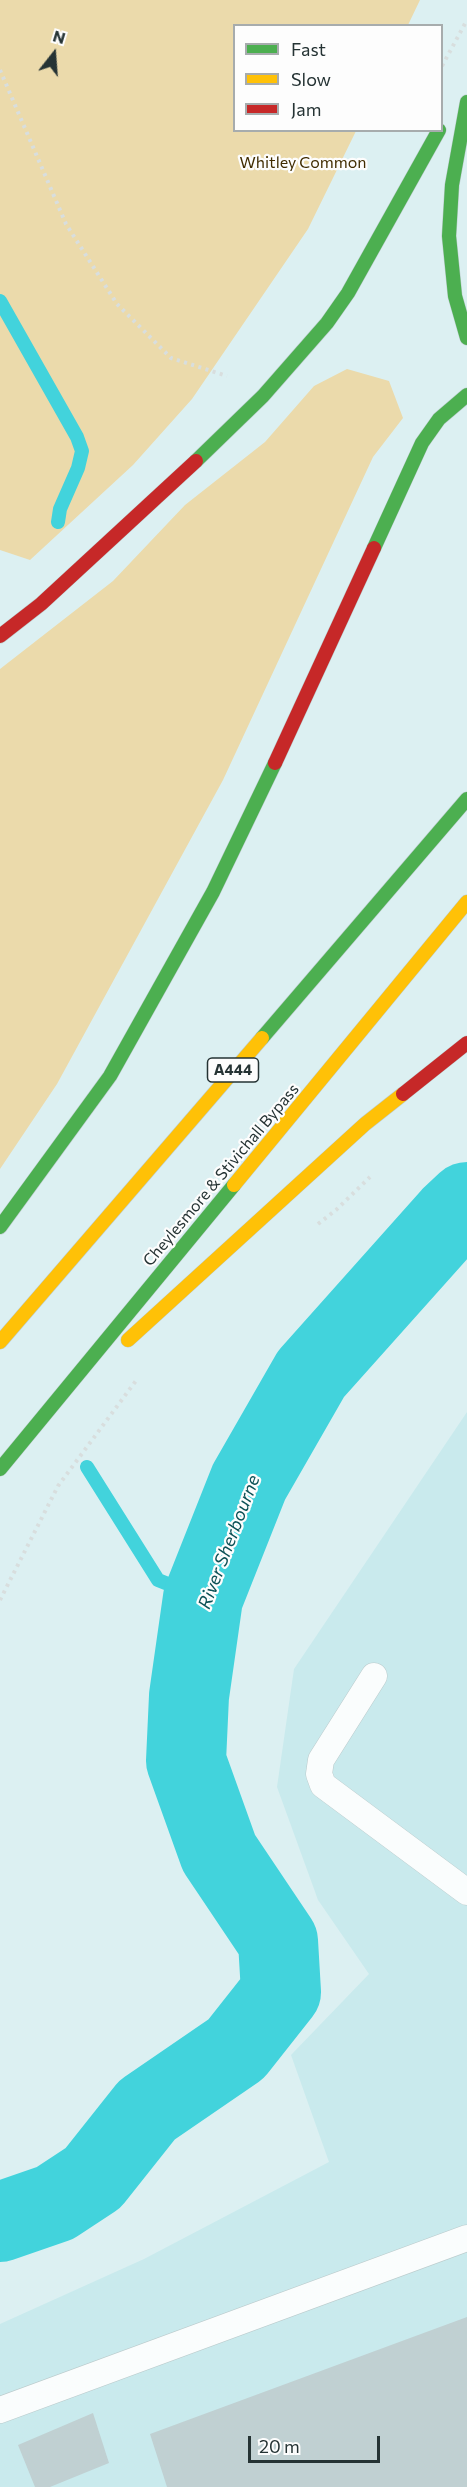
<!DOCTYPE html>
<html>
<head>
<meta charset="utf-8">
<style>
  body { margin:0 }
  #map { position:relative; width:467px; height:2487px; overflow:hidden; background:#dcf0f2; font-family:Commissioner,sans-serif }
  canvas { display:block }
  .legend { position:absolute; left:233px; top:24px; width:210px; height:108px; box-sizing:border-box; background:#fdfdfd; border:2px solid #a7acad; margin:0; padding:8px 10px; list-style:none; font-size:18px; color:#253334 }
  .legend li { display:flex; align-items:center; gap:12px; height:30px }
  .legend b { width:30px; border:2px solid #a7acad }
  .north { position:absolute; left:24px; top:24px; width:60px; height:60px; -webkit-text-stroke:4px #fdfdfd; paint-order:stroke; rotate:17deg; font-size:16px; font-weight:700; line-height:24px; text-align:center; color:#253334 }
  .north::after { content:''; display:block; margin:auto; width:21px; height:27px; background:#253334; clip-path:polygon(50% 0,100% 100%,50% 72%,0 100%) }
  .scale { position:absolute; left:248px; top:2436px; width:132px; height:27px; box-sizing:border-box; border:3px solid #253334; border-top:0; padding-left:8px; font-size:18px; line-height:21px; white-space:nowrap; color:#253334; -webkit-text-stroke:4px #fdfdfd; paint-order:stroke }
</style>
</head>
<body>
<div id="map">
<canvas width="467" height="2487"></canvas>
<ul class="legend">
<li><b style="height:8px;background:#4caf50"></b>Fast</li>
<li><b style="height:8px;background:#ffc107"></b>Slow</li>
<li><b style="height:8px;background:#c62828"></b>Jam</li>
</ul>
<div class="north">N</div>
<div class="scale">20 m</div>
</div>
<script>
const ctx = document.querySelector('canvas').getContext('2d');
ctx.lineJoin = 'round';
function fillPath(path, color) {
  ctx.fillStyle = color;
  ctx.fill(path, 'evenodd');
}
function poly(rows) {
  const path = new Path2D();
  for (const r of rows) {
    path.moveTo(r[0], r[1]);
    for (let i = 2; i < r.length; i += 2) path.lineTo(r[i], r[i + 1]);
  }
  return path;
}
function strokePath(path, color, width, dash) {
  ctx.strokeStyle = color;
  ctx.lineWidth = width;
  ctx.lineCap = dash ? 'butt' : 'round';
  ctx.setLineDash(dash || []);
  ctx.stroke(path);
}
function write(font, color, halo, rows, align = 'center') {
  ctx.font = font + ' Commissioner,sans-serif';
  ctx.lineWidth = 4.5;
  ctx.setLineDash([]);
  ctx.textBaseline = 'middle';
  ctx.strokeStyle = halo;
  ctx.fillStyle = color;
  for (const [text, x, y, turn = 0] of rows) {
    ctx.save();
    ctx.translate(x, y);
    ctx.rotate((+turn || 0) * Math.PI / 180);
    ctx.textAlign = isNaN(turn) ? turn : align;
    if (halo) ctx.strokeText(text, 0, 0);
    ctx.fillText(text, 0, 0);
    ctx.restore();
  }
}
fillPath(poly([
  [467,1412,467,2487,0,2487,0,2324,144,2259,329,2162,291,2055,369,1974,318,1900,277,1787,294,1669]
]), '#c9eaed');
fillPath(poly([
  [0,0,420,0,408,25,234,26,234,130,356,131,308,229,192,399,133,465,30,560,0,550],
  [347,369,389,381,403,418,373,457,223,780,57,1084,0,1169,0,669,113,581,185,505,265,442,314,386]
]), '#ebdaab');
strokePath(poly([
  [0,301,77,437,82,451,78,468,60,509,58,522],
  [87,1467,158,1580,203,1598]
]), '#42d3dc', 14);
strokePath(poly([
  [0,2222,55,2203,93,2178,147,2110,236,2049,281,1992,278,1941,219,1853,186,1761,189,1696,203,1598,249,1482,311,1374,451,1217,467,1202]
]), '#42d3dc', 80);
fillPath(poly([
  [467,2317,467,2487,167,2487,150,2434],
  [93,2413,109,2463,50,2487,35,2487,18,2445]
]), '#c0d0d2');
const lane = poly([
  [374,1676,321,1760,319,1774,323,1785,467,1892],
  [0,2410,467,2238]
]);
const fast = poly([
  [467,102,452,185,449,236,455,296,467,338],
  [196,461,263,396,327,323,348,293,439,130],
  [374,548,422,443,439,419,467,395],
  [262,1038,467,799],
  [0,1227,110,1076,213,892,275,763],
  [0,1469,234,1185]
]);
const slow = poly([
  [234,1185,467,902],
  [128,1340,365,1124,403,1094],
  [0,1342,262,1038]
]);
const jam = poly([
  [0,636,41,604,196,461],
  [275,763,374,548],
  [403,1094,467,1043]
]);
strokePath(lane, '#bbcbcc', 27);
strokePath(fast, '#bbcbcc', 15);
strokePath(slow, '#bbcbcc', 15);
strokePath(jam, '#bbcbcc', 15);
strokePath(poly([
  [442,66,467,20],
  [0,70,66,224,117,304,171,358,227,376],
  [318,1224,336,1210,370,1177],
  [0,1600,58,1486,138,1378]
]), '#d8dede', 4, [3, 4.5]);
strokePath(lane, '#fafdfd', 26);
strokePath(fast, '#4caf50', 14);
strokePath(slow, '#ffc107', 14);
strokePath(jam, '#c62828', 14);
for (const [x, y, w] of [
  [233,1070,51]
]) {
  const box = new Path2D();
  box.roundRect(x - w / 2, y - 12, w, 24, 4.5);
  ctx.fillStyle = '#fdfdfd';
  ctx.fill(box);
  strokePath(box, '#253334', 1.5);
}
write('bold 15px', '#253334', null, [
  ["A444",233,1070]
]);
write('16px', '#402c00', '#fdfdfd', [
  ["Whitley Common",303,163]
]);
write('16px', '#253334', '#fdfdfd', [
  ["Cheylesmore & Stivichall Bypass",221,1175,-50]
]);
write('italic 18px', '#0d5257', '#fdfdfd', [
  ["River Sherbourne",229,1542,-69]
]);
</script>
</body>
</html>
